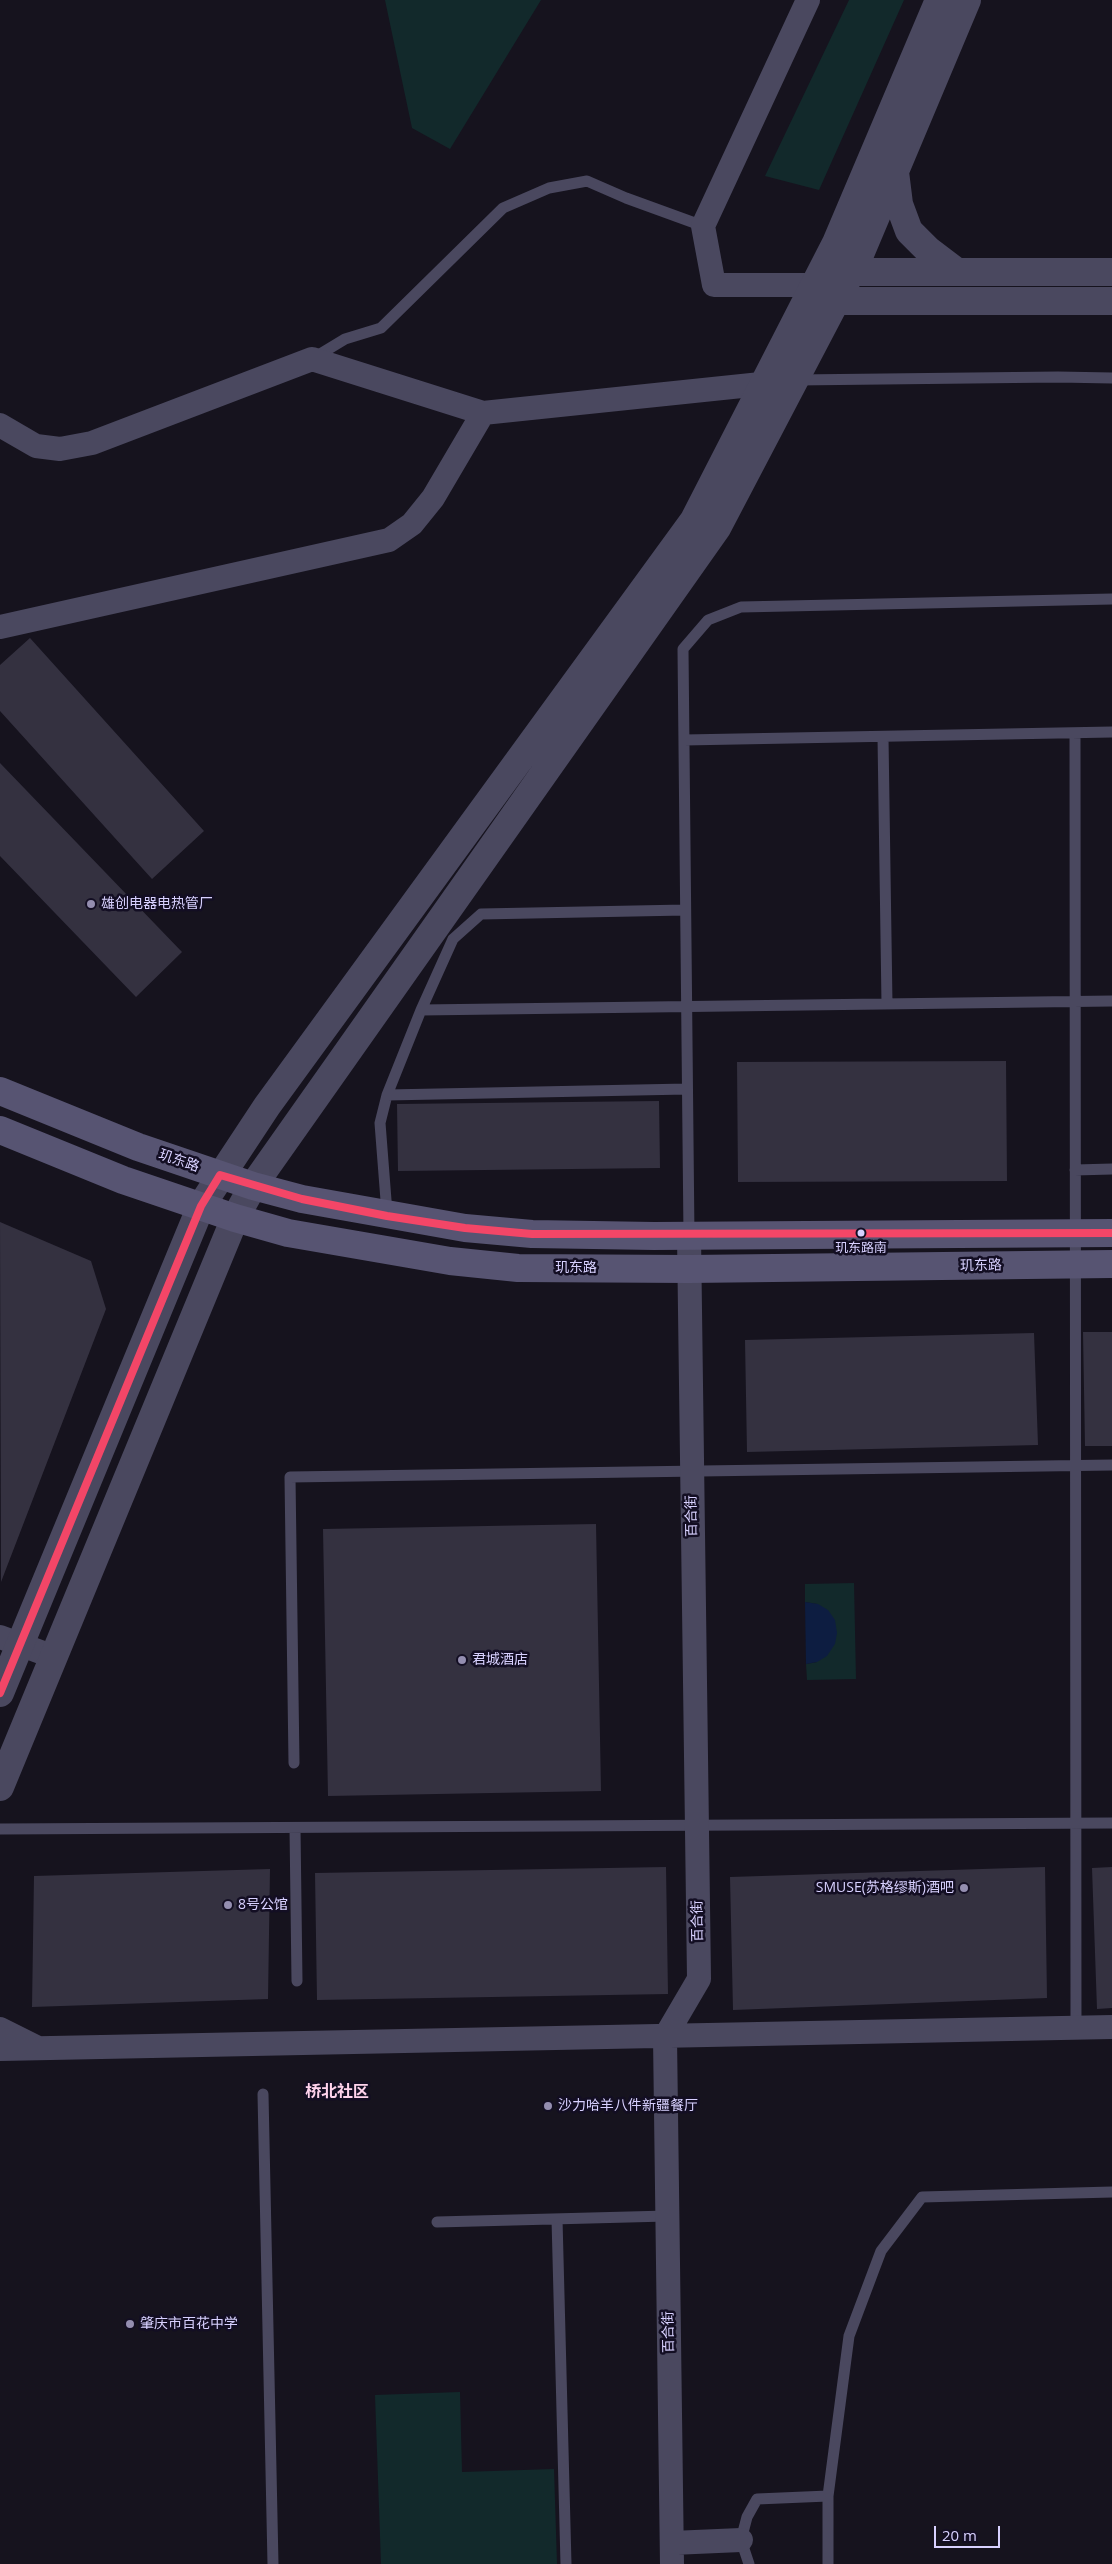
<!DOCTYPE html>
<html>
<head>
<meta charset="utf-8">
<style>
  body { margin:0 }
  #map { position:relative; width:1112px; height:2564px; overflow:hidden; background:#16131e; font-family:"Open Sans",sans-serif }
  canvas { display:block }
  .scale { position:absolute; left:934px; top:2526px; width:66px; height:22px; box-sizing:border-box; border:2px solid #d8d1ff; border-top:0; padding-left:6px; font-size:15px; line-height:18px; white-space:nowrap; color:#d8d1ff; -webkit-text-stroke:4px #130e23; paint-order:stroke }
</style>
</head>
<body>
<div id="map">
<canvas width="1112" height="2564"></canvas>
<div class="scale">20 m</div>
</div>
<script>
const ctx = document.querySelector('canvas').getContext('2d');
ctx.lineJoin = 'round';
function fillPath(path, color) {
  ctx.fillStyle = color;
  ctx.fill(path, 'evenodd');
}
function poly(rows) {
  const path = new Path2D();
  for (const r of rows) {
    path.moveTo(r[0], r[1]);
    for (let i = 2; i < r.length; i += 2) path.lineTo(r[i], r[i + 1]);
  }
  return path;
}
function strokePath(path, color, width, dash) {
  ctx.strokeStyle = color;
  ctx.lineWidth = width;
  ctx.lineCap = dash ? 'butt' : 'round';
  ctx.setLineDash(dash || []);
  ctx.stroke(path);
}
function write(font, color, halo, rows, align = 'center') {
  ctx.font = font + ' "Open Sans","Noto Sans SC",sans-serif';
  ctx.lineWidth = 5;
  ctx.setLineDash([]);
  ctx.textBaseline = 'middle';
  ctx.strokeStyle = halo;
  ctx.fillStyle = color;
  for (const [text, x, y, turn = 0] of rows) {
    ctx.save();
    ctx.translate(x, y);
    ctx.rotate((+turn || 0) * Math.PI / 180);
    ctx.textAlign = isNaN(turn) ? turn : align;
    if (halo) ctx.strokeText(text, 0, 0);
    ctx.fillText(text, 0, 0);
    ctx.restore();
  }
}
fillPath(poly([
  [385,0,541,0,450,149,412,128],
  [849,0,904,0,819,190,765,176],
  [854,1583,856,1679,807,1680,806,1664,817,1662,817,1604,805,1602,805,1584],
  [460,2392,462,2472,554,2469,557,2564,381,2564,375,2395]
]), '#12292b');
fillPath(poly([
  [805,1602,818,1604,828,1610,835,1620,837,1633,835,1644,827,1656,817,1662,806,1664]
]), '#0d1d41');
fillPath(poly([
  [30,638,204,831,152,879,0,711,0,665],
  [0,763,182,952,136,997,0,856],
  [1006,1061,1007,1181,738,1182,737,1062],
  [659,1101,660,1168,398,1171,397,1104],
  [0,1222,91,1261,106,1309,1,1582],
  [1083,1332,1112,1332,1112,1446,1085,1446],
  [1034,1333,1038,1445,747,1452,745,1340],
  [596,1524,601,1791,328,1796,323,1529],
  [666,1867,668,1994,317,2000,315,1873],
  [1045,1867,1047,1998,733,2010,730,1877],
  [1112,1867,1112,2008,1097,2009,1092,1868],
  [270,1869,268,1999,32,2007,34,1876]
]), '#343140');
strokePath(poly([
  [312,359,345,339,381,328,503,208,549,188,587,181,626,198,703,226],
  [796,380,1058,377,1112,378],
  [1075,733,1076,2028],
  [883,737,887,1004],
  [684,740,1112,732],
  [421,1010,1112,1001],
  [387,1095,687,1089],
  [1075,1170,1112,1169],
  [387,1213,380,1123,387,1095,421,1010,453,939,481,914,685,910],
  [689,1236,683,649,708,620,741,607,1112,599],
  [294,1763,290,1477,1112,1465],
  [295,1828,297,1981],
  [0,1829,1112,1823],
  [263,2094,273,2564],
  [557,2219,566,2564],
  [437,2222,667,2216],
  [749,2564,741,2540,747,2517,757,2499,828,2496],
  [828,2564,828,2496,849,2336,881,2251,922,2197,1112,2192]
]), '#4a485f', 11);
strokePath(poly([
  [808,0,703,226,714,285,814,285],
  [0,425,36,446,60,449,92,443,312,359,483,413,780,382],
  [0,627,389,540,412,524,433,498,483,413],
  [0,1637,54,1657],
  [0,2029,36,2047],
  [0,2049,1112,2027],
  [672,2543,741,2540],
  [672,2564,665,2037,699,1979,689,1236]
]), '#4a485f', 24);
strokePath(poly([
  [895,172,899,204,909,231,928,250,957,272],
  [837,277,851,272,1112,272],
  [824,292,836,301,1112,301],
  [0,1693,201,1206,267,1106,694,520,836,243,939,0],
  [0,1787,235,1218,253,1186,717,528,858,259,967,0]
]), '#4a485f', 28);
strokePath(poly([
  [0,1091,138,1147,253,1186,302,1199,465,1228,532,1234,654,1236,1112,1233],
  [0,1130,123,1180,235,1218,288,1233,450,1261,518,1268,689,1269,1112,1264]
]), '#575472', 28);
strokePath(poly([
  [0,1693,201,1206,220,1175,302,1199,387,1216,465,1228,532,1234,1112,1233]
]), '#f34667', 8);
for (const [x, y, r, color] of [
  [91,904,5,"#948eb0"],
  [861,1233,4.5,"#d8d1ff"],
  [462,1660,5,"#948eb0"],
  [964,1888,5,"#948eb0"],
  [228,1905,5,"#948eb0"],
  [548,2106,5,"#948eb0"],
  [130,2324,5,"#948eb0"]
]) {
  const dot = new Path2D();
  dot.arc(x, y, r, 0, 2 * Math.PI);
  ctx.fillStyle = color;
  ctx.fill(dot);
  strokePath(dot, '#130e23', 2);
}
write('13px', '#d8d1ff', '#130e23', [
  ["玑东路南",861,1248]
]);
write('14px', '#d8d1ff', '#130e23', [
  ["雄创电器电热管厂",101,904],
  ["君城酒店",472,1660],
  ["SMUSE(苏格缪斯)酒吧",954,1888,"right"],
  ["8号公馆",238,1905],
  ["沙力哈羊八件新疆餐厅",558,2106],
  ["肇庆市百花中学",140,2324]
], 'left');
write('14px', '#d8d1ff', '#130e23', [
  ["玑东路",179,1161,19],
  ["玑东路",981,1266,-1],
  ["玑东路",576,1268],
  ["百合街",692,1516,-91],
  ["百合街",698,1921,-91],
  ["百合街",669,2332,-91]
]);
write('bold 16px', '#ffd3ed', '#130e23', [
  ["桥北社区",337,2092]
]);
</script>
</body>
</html>
